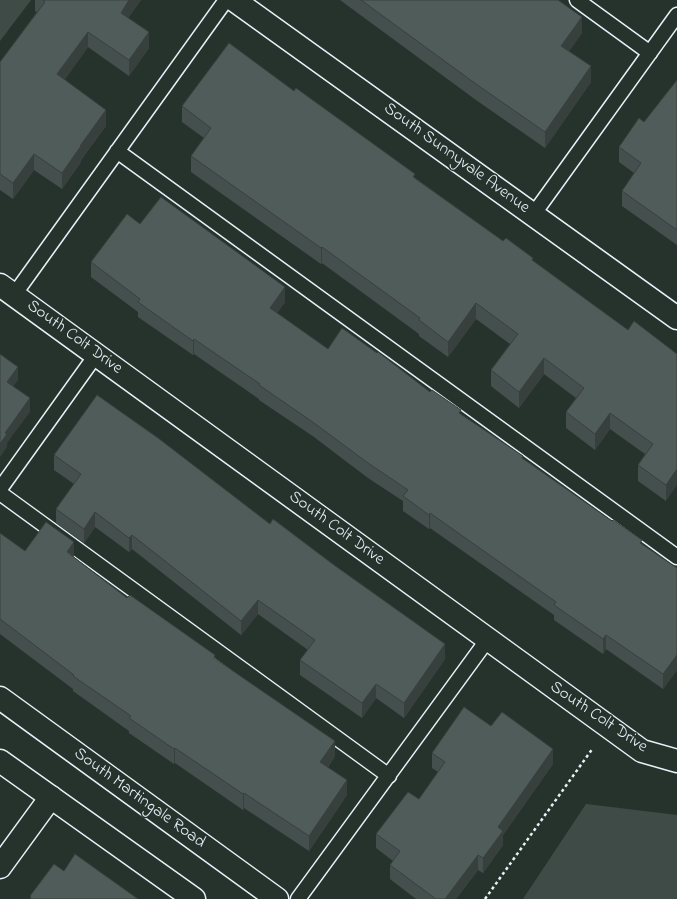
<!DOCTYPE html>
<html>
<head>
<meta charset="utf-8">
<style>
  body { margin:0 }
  canvas { display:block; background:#26332d }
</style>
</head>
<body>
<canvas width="677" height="899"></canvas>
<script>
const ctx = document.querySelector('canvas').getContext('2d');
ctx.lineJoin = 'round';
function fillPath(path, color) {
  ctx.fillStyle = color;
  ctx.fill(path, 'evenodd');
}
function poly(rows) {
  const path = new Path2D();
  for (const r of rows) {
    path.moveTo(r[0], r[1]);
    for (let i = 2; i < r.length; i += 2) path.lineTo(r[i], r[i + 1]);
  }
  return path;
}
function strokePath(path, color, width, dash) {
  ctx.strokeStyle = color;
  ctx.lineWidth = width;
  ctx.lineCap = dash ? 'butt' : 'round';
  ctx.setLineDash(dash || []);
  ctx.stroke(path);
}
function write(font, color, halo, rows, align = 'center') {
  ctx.font = font + ' "Indie Flower",sans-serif';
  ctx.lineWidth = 3;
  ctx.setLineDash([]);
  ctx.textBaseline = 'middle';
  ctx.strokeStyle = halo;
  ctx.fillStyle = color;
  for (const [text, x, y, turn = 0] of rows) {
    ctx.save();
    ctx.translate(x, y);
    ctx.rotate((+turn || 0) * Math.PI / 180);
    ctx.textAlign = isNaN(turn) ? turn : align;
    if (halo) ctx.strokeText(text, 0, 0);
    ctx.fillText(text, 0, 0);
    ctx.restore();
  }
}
fillPath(poly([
  [0,0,31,0,0,41],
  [586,804,677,815,677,899,523,899]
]), '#3e4b47');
const lane = poly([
  [577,0,650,53],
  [117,151,677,557],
  [533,215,677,15],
  [14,295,226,0],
  [0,489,96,355],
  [0,493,389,776],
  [298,899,488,639]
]);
const street = poly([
  [234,0,677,318],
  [0,285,642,751,677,761],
  [0,867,51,797]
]);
const secondary = poly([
  [0,698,277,899],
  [0,761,194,899]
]);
strokePath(lane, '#e8f1f8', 17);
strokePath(street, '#e8f1f8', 25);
strokePath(secondary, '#e8f1f8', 25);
strokePath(poly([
  [485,899,593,748]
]), '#e8f1f8', 2.5, [3, 3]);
strokePath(lane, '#26332d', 14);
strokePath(street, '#26332d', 22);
strokePath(secondary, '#26332d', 22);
fillPath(poly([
  [35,0,141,0,128,18,149,48,129,76,88,47,65,79,106,126,81,160,81,162,62,189,34,170,13,199,0,190,0,62,37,12,35,11],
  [340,0,558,0,582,33,569,51,591,82,545,148,476,100],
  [677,80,677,245,622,206,622,191,634,173,619,162,619,147,644,122],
  [294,91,503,241,533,261,628,330,677,354,666,501,638,481,638,465,645,454,610,429,595,450,566,428,566,412,576,398,544,374,519,408,491,386,491,370,510,344,476,319,448,357,419,336,419,334,322,263,321,264,191,172,191,156,204,138,182,122,182,106],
  [140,224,285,302,277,313,328,349,430,392,642,544,677,568,677,670,663,689,606,649,603,654,554,620,554,615,430,528,429,529,403,511,403,501,368,478,314,437,259,400,259,399,194,354,193,355,138,317,138,312,91,277,91,262],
  [54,455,445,659,404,718,376,698,362,718,300,675,300,660,308,650,258,614,241,635,132,549,129,552,95,527,84,543,56,523,56,509,74,484,54,470],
  [0,533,25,551,74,557,127,598,215,659,335,756,328,767,347,795,309,851,244,808,243,810,175,763,174,764,129,733,129,731,73,691,73,689,0,634],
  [491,726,553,764,503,835,503,845,483,873,478,870,456,899,416,899,390,879,390,865,393,861,376,848,376,834,419,799,438,772,432,768,432,753]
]), '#454f4d');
fillPath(poly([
  [129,0,141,0,121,28,121,13],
  [582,17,582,33,561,62,561,46],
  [88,32,88,47,57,90,57,74],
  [149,32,149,48,129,76,129,60],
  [591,66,591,82,545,148,545,132],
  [106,110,106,126,81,160,81,162,62,189,62,173,80,146],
  [34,154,34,170,13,199,13,183],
  [322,247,322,263,321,264,321,248],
  [285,287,285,302,270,323,270,308],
  [476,303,476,319,448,357,448,342],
  [194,339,194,354,193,355,193,341],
  [544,358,544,374,519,408,519,392],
  [18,367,18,380,7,395,7,382],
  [30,398,30,412,7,443,7,447,0,457,0,444,5,433],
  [610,413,610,429,595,450,595,434],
  [677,469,677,485,666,501,666,485],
  [95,512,95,527,84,543,84,529],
  [430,513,430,528,429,529,429,515],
  [132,535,132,549,129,552,129,538],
  [74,542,74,557,67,552],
  [258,600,258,614,241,635,241,621],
  [606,635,606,649,603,654,603,639],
  [445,644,445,659,404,718,404,703],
  [677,655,677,670,663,689,663,674],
  [376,684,376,698,362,718,362,703],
  [335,741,335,756,320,777,320,762],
  [175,748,175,763,174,764,174,749],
  [553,749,553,764,503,835,503,845,483,873,483,858,498,827],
  [347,780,347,795,309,851,309,836],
  [244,793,244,808,243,810,243,794],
  [478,855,478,870,456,899,445,899]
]), '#38403e');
const building = poly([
  [43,0,129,0,121,13,149,32,129,60,88,32,57,74,106,110,80,146,81,146,62,173,34,154,13,183,0,174,0,62,45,2,43,0],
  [361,0,558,0,582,17,561,46,591,66,545,132,476,84,361,0],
  [229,43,294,91,296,88,415,174,413,177,503,241,506,238,533,258,532,260,628,330,634,321,677,354,677,469,666,485,638,465,653,444,610,413,595,434,566,412,584,388,544,358,519,392,491,370,518,334,476,303,448,342,419,320,420,318,322,247,321,248,191,156,211,128,182,106,229,43],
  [677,80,677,230,622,191,641,163,619,147,639,118,644,122,677,80],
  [161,197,285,287,270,308,328,349,342,328,377,353,378,352,430,392,432,390,461,410,459,413,523,456,522,458,612,521,613,520,642,540,640,543,677,568,677,655,663,674,606,635,603,639,554,605,556,602,430,513,429,515,403,496,408,490,368,463,314,423,259,385,260,384,194,339,193,341,138,302,140,299,91,262,127,214,140,224,161,197],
  [0,354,18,367,7,382,30,398,5,433,7,434,0,444,0,354],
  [97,395,158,438,270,524,273,519,334,565,445,644,404,703,376,684,362,703,300,660,315,640,258,600,241,621,132,535,129,538,95,512,84,529,56,509,81,474,54,455,97,395],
  [46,522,74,542,67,552,127,598,130,595,215,655,214,658,335,741,320,762,347,780,309,836,244,793,243,794,175,748,174,749,129,718,131,716,73,676,74,675,0,619,0,533,25,551,46,522],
  [464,707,491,726,502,712,553,749,498,827,503,831,483,858,478,855,445,899,436,899,390,865,400,851,376,834,408,792,419,799,445,762,432,753,464,707],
  [75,854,138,899,30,899,31,897,30,896,54,864,64,871,75,854]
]);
fillPath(building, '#505c59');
strokePath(building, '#38403e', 1);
write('17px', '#e8f1f8', '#26332d', [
  ["South Sunnyvale Avenue",456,159,36],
  ["South Colt Drive",74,338,36],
  ["South Colt Drive",336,529,36],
  ["South Colt Drive",598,718,34],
  ["South Martingale Road",139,799,36]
]);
</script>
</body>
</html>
